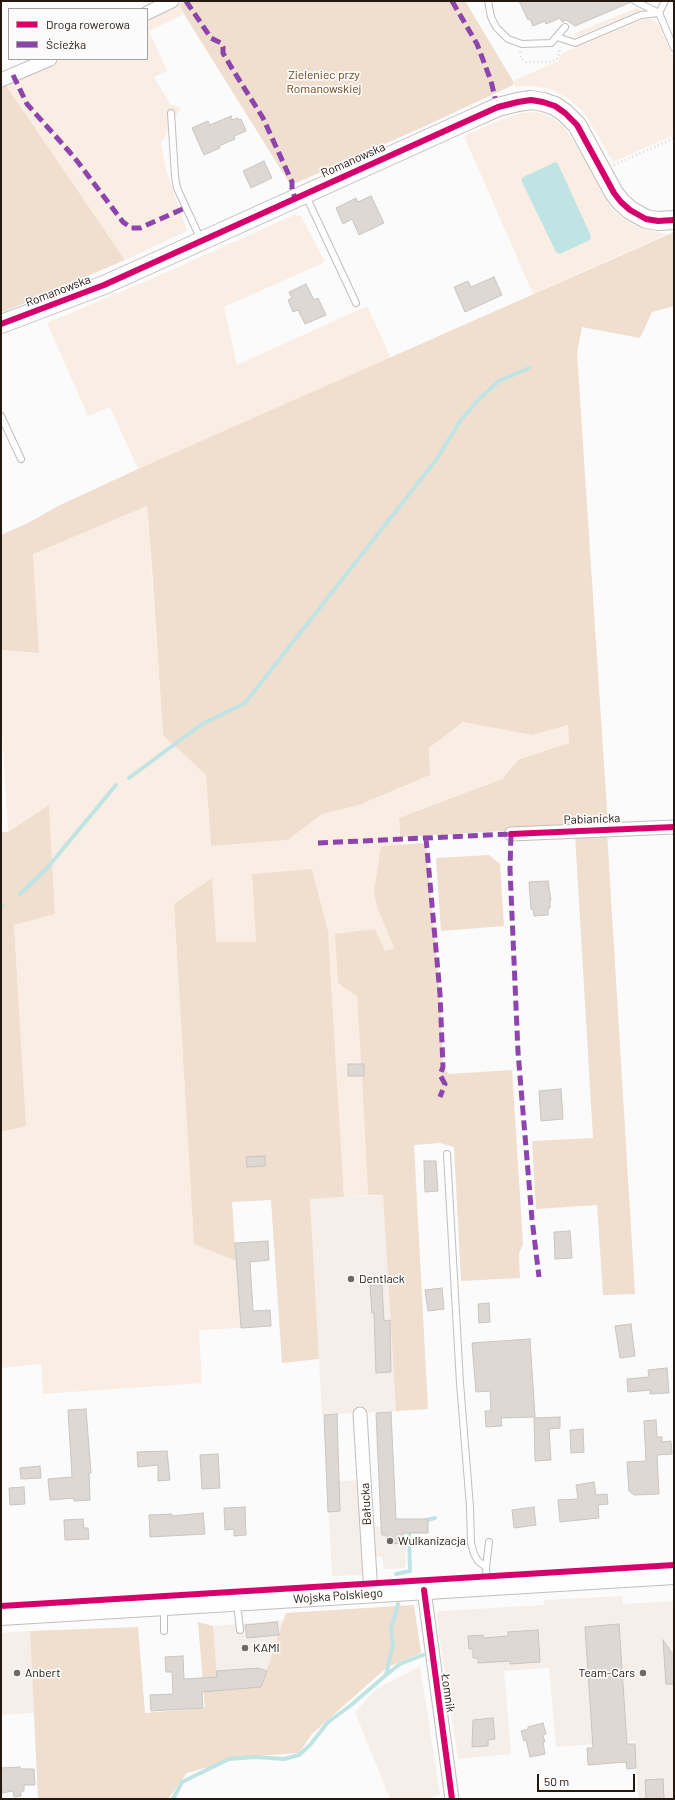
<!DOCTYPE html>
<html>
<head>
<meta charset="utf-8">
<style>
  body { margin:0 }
  #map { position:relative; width:675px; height:1800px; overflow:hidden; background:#fbfbfb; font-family:Barlow,sans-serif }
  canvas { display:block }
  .frame { position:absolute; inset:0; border:2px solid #231911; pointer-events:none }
  .legend { position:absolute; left:8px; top:8px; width:140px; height:52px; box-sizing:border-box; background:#fbfbfb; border:1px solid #a5a19d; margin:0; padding:5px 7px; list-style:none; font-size:12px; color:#231911 }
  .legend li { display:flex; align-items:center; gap:8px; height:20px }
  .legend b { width:20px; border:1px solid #a5a19d }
  .scale { position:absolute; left:537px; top:1774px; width:98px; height:18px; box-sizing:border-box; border:2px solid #231911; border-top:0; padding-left:5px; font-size:12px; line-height:14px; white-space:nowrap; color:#231911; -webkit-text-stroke:3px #fbfbfb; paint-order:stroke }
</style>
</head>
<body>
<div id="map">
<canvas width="675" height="1800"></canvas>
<div class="frame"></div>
<ul class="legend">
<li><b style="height:5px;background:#d6006c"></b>Droga rowerowa</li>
<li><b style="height:5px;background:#8e44ad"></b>Ścieżka</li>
</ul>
<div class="scale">50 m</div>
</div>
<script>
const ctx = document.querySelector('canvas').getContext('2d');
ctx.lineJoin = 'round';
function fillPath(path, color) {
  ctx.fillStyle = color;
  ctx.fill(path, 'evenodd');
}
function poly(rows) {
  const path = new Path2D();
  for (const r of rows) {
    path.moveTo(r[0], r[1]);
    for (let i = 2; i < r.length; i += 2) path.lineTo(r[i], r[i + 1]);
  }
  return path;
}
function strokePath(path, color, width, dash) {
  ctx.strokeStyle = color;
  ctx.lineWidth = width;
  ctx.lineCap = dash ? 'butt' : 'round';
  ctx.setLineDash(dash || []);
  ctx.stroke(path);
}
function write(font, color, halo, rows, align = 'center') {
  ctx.font = font + ' Barlow,sans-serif';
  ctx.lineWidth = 3.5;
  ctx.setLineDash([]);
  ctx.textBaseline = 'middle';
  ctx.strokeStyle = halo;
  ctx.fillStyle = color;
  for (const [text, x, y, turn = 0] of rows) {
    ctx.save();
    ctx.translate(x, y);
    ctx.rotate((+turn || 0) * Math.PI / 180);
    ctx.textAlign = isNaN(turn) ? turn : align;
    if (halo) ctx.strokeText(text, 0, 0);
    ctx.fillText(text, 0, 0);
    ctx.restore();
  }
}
fillPath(poly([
  [383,1195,396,1411,322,1415,310,1199],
  [361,1480,366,1575,332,1576,327,1482],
  [405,1526,406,1562,405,1568,384,1569,382,1557,374,1556,373,1527],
  [622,1596,623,1604,674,1601,674,1799,639,1799,634,1741,556,1747,549,1668,504,1671,511,1754,458,1759,436,1615,440,1611,544,1605,544,1600],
  [284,1620,261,1687,218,1691,213,1626],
  [30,1631,34,1713,1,1715,1,1633],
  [420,1666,440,1794,429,1799,390,1799,355,1712,375,1690]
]), '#f6efe9');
fillPath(poly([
  [179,4,184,14,149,31,167,71,154,77,170,104,181,108,161,143,166,170,187,231,125,260,5,84,60,59,147,59,147,19],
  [637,8,642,10,574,38,575,33],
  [647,18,653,19,659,25,674,60,674,135,613,162,589,120,583,112,569,99,550,89,530,86,516,87,513,85,513,81,558,61,562,53],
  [537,112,551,117,562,124,588,164,611,209,627,221,641,229,667,234,533,294,464,136,500,120,521,113],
  [294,215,301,216,325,262,224,307,237,365,367,306,391,358,138,469,110,407,88,416,47,323,158,276],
  [147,506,163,735,206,775,211,846,288,840,322,814,359,805,430,775,429,748,463,722,532,735,568,725,569,743,518,760,502,779,399,818,400,845,381,846,377,907,394,948,385,951,357,996,361,1064,349,1076,364,1076,362,1078,368,1195,344,1197,328,931,312,869,252,874,256,942,216,942,174,904,194,1243,236,1261,241,1328,199,1330,202,1383,43,1394,41,1364,1,1368,1,1132,26,1126,14,925,55,914,49,805,8,832,1,713,1,650,39,653,33,554]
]), '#faeee4');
fillPath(poly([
  [185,1,465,1,513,81,513,85,423,127,296,183,288,181,184,14,179,4],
  [5,84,125,260,1,313,1,86],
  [674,232,674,306,652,312,640,338,582,327,577,353,608,825,400,837,399,818,502,779,518,760,569,743,568,725,532,735,463,722,429,748,430,775,359,805,322,814,288,840,211,846,206,775,163,735,152,568,147,506,33,554,39,653,1,650,1,535,30,522,58,506,138,469],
  [49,805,55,914,14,925,26,1126,1,1132,1,832,8,832],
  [607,832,635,1294,603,1295,597,1205,536,1209,532,1141,593,1138,575,834],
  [426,843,440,994,443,1067,449,1074,512,1070,523,1244,519,1254,520,1278,461,1281,454,1147,440,1143,414,1145,428,1409,396,1411,383,1195,368,1195,362,1078,364,1076,364,1065,361,1064,357,996,338,983,335,934,375,929,385,951,394,948,377,907,374,892,381,846],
  [489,855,500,864,504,926,441,931,436,858],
  [312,869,328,931,344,1197,310,1199,319,1359,282,1363,271,1200,232,1202,236,1261,194,1244,174,904,212,878,216,942,256,942,252,874],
  [414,1605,421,1653,386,1668,312,1734,299,1753,243,1757,187,1773,168,1799,38,1799,30,1631,138,1627,145,1713,205,1708,198,1622,213,1626,218,1691,261,1687,286,1613]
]), '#f0dece');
fillPath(poly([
  [556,162,558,164,591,236,590,240,560,254,556,252,521,180,523,177]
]), '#c0e4e4');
strokePath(poly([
  [129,778,202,724,245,703,436,460,461,420,478,400,499,381,529,368],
  [20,894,47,868,116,785],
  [1,906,3,905],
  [423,1521,435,1518],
  [396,1574,410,1571,409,1528],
  [386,1675,400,1664,423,1655],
  [173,1799,182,1782,229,1759,255,1757,284,1759,299,1755,310,1745,328,1722,350,1706,386,1675,393,1644,391,1629,398,1604]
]), '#c0e4e4', 4);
const building = poly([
  [519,1,631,1,631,2,575,26,566,20,562,22,560,18,546,24,545,21,533,26,530,19,528,20,519,1],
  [231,116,232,120,238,118,239,120,241,119,246,131,234,136,235,139,219,146,220,148,204,155,192,128,208,121,210,125,231,116],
  [264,161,272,178,251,188,243,171,264,161],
  [371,196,384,223,359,235,352,219,343,224,336,208,356,198,358,202,371,196],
  [494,277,502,295,465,312,454,287,468,281,471,287,494,277],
  [306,284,314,300,318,298,326,315,305,324,298,310,293,312,288,300,292,298,289,292,306,284],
  [548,881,551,900,550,900,550,908,548,908,548,915,534,916,533,909,531,909,529,882,548,881],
  [348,1064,364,1064,364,1076,348,1076,348,1064],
  [561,1089,563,1119,541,1121,539,1091,561,1089],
  [265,1156,265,1166,247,1167,246,1157,265,1156],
  [424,1161,436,1161,438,1191,425,1192,424,1161],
  [570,1231,572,1258,555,1259,554,1232,570,1231],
  [268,1241,269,1260,250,1262,253,1311,270,1310,271,1326,241,1328,235,1243,268,1241],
  [370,1285,382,1285,384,1321,390,1320,391,1372,376,1373,374,1313,372,1313,370,1285],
  [442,1288,444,1309,428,1311,425,1290,442,1288],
  [489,1303,490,1322,479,1323,478,1304,489,1303],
  [631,1324,635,1356,620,1358,615,1326,631,1324],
  [530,1339,535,1417,501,1418,502,1426,486,1427,485,1411,491,1411,490,1391,476,1392,472,1343,530,1339],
  [667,1368,669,1393,650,1394,650,1390,628,1392,627,1379,649,1377,648,1370,667,1368],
  [86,1409,91,1473,89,1473,90,1500,74,1501,74,1498,50,1500,48,1479,72,1477,68,1410,86,1409],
  [391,1412,396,1519,428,1519,428,1533,403,1533,404,1543,387,1544,387,1535,382,1535,381,1525,376,1413,391,1412],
  [337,1414,340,1511,328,1512,324,1415,337,1414],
  [560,1417,560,1428,549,1429,551,1460,535,1461,534,1418,560,1417],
  [656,1420,657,1437,662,1437,662,1442,671,1441,672,1454,657,1455,659,1494,634,1495,629,1491,627,1462,646,1461,644,1421,656,1420],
  [583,1429,584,1452,571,1453,570,1430,583,1429],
  [167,1451,170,1480,158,1481,158,1465,138,1467,137,1452,167,1451],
  [218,1454,220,1488,202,1489,200,1455,218,1454],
  [40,1466,41,1478,21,1479,20,1468,40,1466],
  [594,1482,596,1495,607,1494,608,1504,598,1505,599,1518,560,1522,558,1500,578,1499,576,1485,594,1482],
  [24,1487,25,1504,10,1505,9,1488,24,1487],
  [245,1507,246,1535,234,1536,234,1529,225,1530,224,1508,245,1507],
  [534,1507,536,1525,514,1528,512,1510,534,1507],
  [203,1513,205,1534,150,1537,149,1515,172,1514,172,1516,203,1513],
  [83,1519,84,1528,88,1528,89,1539,65,1540,64,1520,83,1519],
  [277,1622,279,1635,247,1638,245,1625,277,1622],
  [619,1624,627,1744,635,1744,636,1768,627,1769,626,1762,588,1765,587,1748,593,1748,585,1627,619,1624],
  [538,1630,540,1662,510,1664,510,1661,478,1663,478,1658,473,1658,473,1649,469,1649,468,1636,483,1635,483,1638,508,1636,508,1632,538,1630],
  [663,1640,674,1656,674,1684,666,1684,663,1640],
  [183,1656,184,1679,217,1677,216,1671,258,1668,267,1671,261,1687,202,1692,203,1708,151,1711,150,1695,173,1694,172,1672,166,1672,165,1657,183,1656],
  [493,1718,495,1739,488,1740,488,1746,472,1747,473,1720,493,1718],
  [543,1723,546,1734,543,1735,545,1742,543,1742,545,1754,530,1757,526,1740,524,1741,521,1731,528,1729,528,1727,543,1723],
  [20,1767,20,1769,34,1769,35,1785,24,1785,24,1791,21,1791,21,1796,14,1797,13,1791,2,1793,1,1768,20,1767],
  [663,1779,664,1799,646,1799,645,1780,663,1779]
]);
fillPath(building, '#ddd8d3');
strokePath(building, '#c9c5c1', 1);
const lane = poly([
  [488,1,491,17,496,27,508,39,522,44,551,43,565,27],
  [635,1,659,13],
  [665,1,659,13,674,48],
  [557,37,575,43,641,15,659,13],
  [171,113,175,176,177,188,201,240],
  [306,196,356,303],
  [1,416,21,459],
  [447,1154,460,1383,470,1507,471,1543,474,1554,478,1561,486,1567],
  [487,1585,486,1567,489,1542],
  [237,1603,240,1630],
  [164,1608,164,1631]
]);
const street = poly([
  [147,13,172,1],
  [1,80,50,59],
  [511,834,674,827],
  [360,1414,371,1594],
  [424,1590,452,1799]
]);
const secondary = poly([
  [1,324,104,285,469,120,498,107,518,102,531,100,543,102,555,106,565,113,577,125,614,193,621,202,630,210,646,219,658,221,674,220],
  [1,1616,674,1575]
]);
strokePath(lane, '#c3bebb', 8);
strokePath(street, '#c3bebb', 15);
strokePath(secondary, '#c3bebb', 20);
strokePath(poly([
  [520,52,521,58,526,62,549,62,556,60,559,54,560,47],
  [614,165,674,138]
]), '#dad9d8', 2.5, [1, 3]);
strokePath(lane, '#fefefe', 6);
strokePath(street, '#fefefe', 13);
strokePath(secondary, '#fefefe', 18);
strokePath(poly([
  [186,1,211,38,221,43,223,47,223,53,233,70,263,118,292,182,292,189,295,198],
  [452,1,477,44,491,81,495,98],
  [13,75,27,104,74,157,123,222,131,228,140,228,185,208],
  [426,838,440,994,443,1067,440,1075,445,1084,440,1097],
  [318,843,511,834,510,869,518,1052,532,1219,539,1277]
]), '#8e44ad', 5, [10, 5]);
strokePath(poly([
  [1,324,104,285,469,120,498,107,518,102,531,100,543,102,555,106,565,113,577,125,614,193,621,202,630,210,646,219,658,221,674,220],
  [511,834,674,827],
  [424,1590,452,1799],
  [1,1606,674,1565]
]), '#d6006c', 6);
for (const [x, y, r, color] of [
  [351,1279,4,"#6f6863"],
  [390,1541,4,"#6f6863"],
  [245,1648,4,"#6f6863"],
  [17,1673,4,"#6f6863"],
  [643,1673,4,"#6f6863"]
]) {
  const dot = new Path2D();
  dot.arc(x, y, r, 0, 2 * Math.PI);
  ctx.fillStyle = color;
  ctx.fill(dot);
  strokePath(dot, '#fbfbfb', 1.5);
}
write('12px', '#704519', '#fbfbfb', [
  ["Zieleniec przy",324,75],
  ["Romanowskiej",324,89]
]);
write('12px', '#231911', '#fbfbfb', [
  ["Romanowska",353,160,-24],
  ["Romanowska",58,291,-21],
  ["Pabianicka",592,819,-2],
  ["Bałucka",366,1504,-93],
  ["Wojska Polskiego",338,1596,-4],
  ["Łomnik",448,1693,82]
]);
write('12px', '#231911', '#fbfbfb', [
  ["Dentlack",359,1279],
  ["Wulkanizacja",398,1541],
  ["KAMI",253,1648],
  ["Anbert",25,1673],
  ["Team-Cars",635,1673,"right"]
], 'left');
</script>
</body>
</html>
